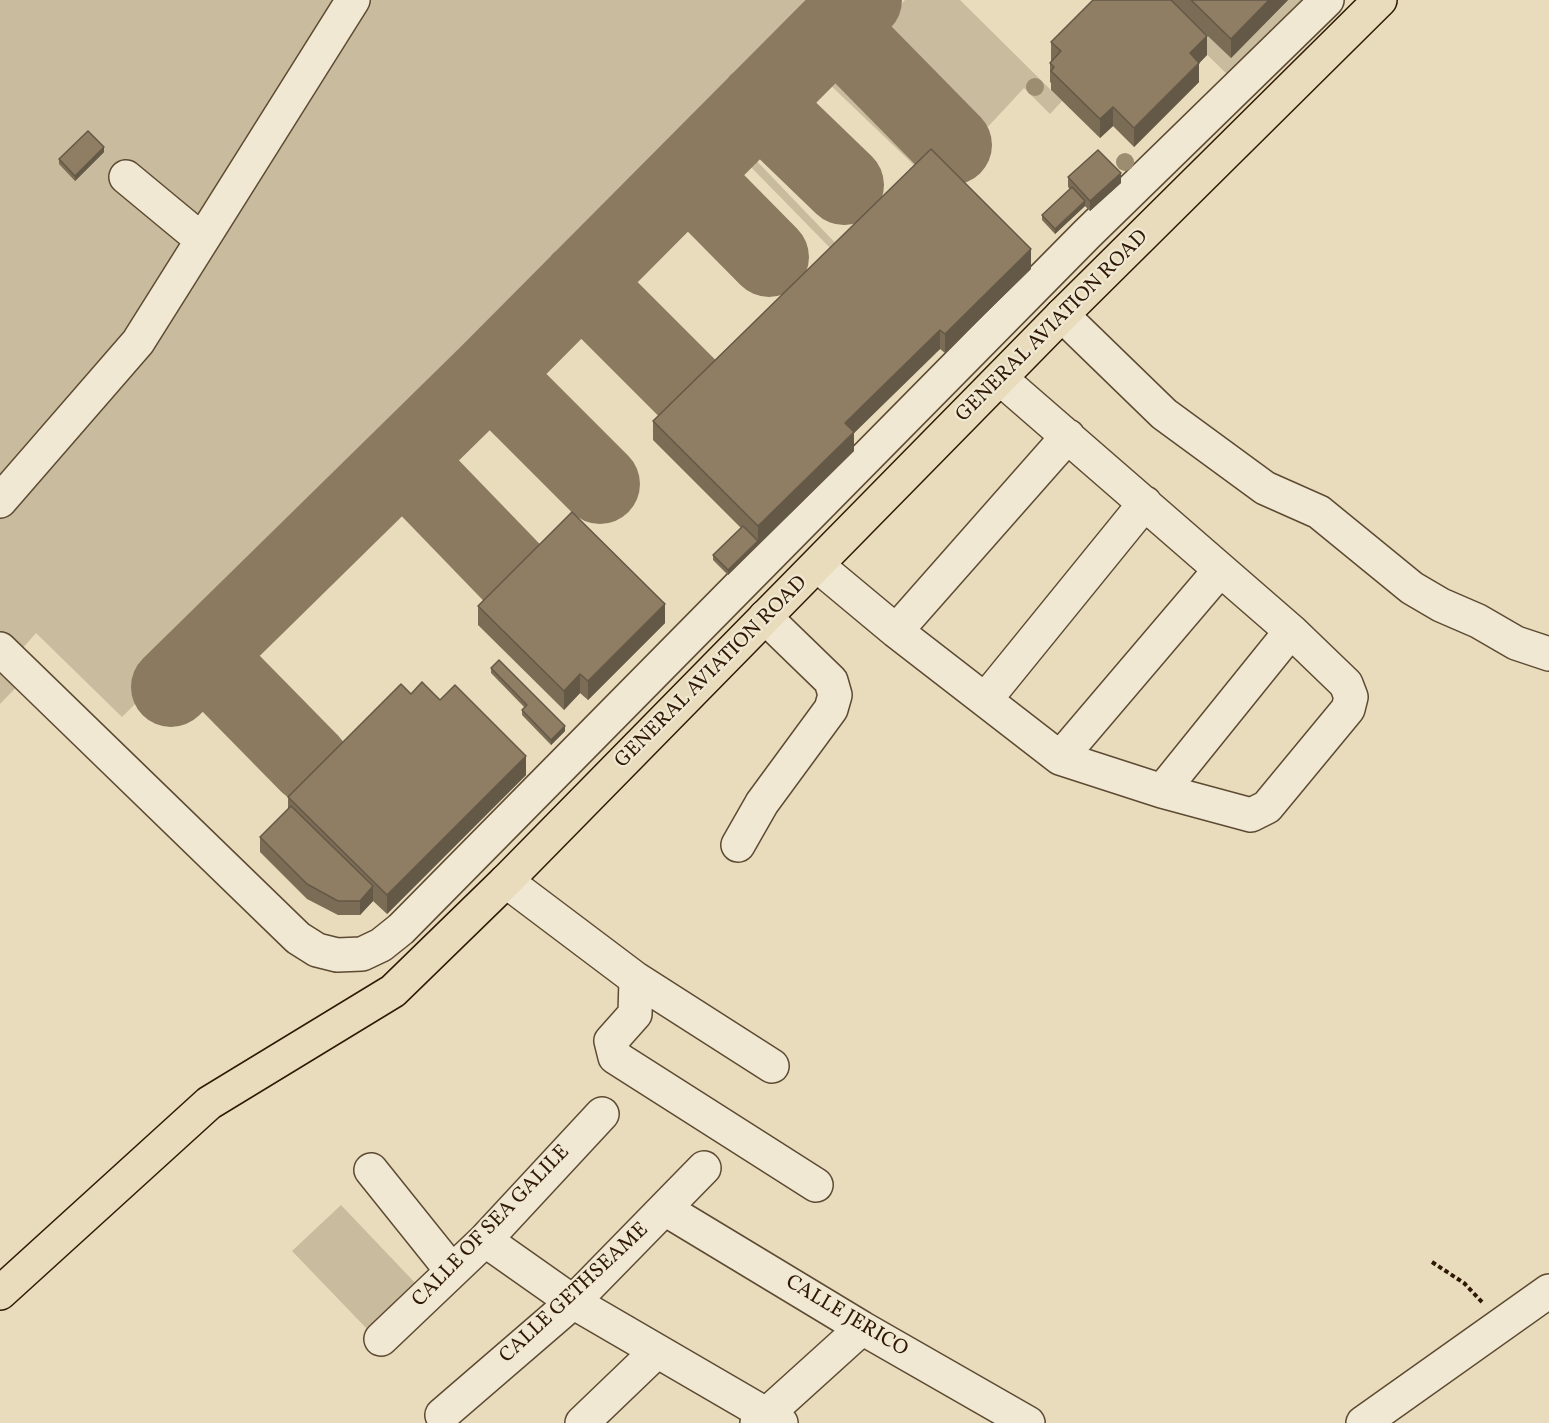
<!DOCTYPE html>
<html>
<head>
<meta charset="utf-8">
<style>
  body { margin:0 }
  canvas { display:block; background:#e8dcbc }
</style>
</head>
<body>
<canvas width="1549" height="1423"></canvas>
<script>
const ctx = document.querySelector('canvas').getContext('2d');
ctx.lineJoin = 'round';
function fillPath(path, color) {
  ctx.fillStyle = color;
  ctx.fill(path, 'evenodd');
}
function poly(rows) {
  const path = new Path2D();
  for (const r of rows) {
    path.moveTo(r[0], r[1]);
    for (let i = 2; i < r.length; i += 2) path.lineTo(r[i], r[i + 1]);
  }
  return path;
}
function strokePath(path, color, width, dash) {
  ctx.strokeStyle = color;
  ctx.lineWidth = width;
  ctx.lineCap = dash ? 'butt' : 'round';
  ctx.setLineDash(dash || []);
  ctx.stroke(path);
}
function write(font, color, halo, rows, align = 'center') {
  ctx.font = font + ' Vollkorn,serif';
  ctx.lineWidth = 4.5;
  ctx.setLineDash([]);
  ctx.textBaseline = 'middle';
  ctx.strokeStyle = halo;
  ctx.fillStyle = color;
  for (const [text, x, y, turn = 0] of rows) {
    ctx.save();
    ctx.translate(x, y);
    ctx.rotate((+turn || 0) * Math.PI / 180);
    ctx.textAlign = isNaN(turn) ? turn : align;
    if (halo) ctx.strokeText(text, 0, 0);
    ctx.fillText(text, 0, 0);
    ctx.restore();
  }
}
fillPath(poly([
  [0,0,840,0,122,717,36,633,21,650,37,666,0,704],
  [905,0,960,0,1062,101,1050,114,1024,88,983,132,979,127,964,141,864,42],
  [1151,0,1304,0,1229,76],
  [847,56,914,122,916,167,825,80],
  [750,154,844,252,839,257,744,160],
  [341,1205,419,1287,370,1332,292,1251]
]), '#c9bb9d');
strokePath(poly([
  [836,27,952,145],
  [759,103,844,185],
  [688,175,769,257],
  [581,282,693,394],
  [490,374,600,484],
  [403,460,518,579],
  [204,656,310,764],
  [171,687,490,374,862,0]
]), '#8c7a60', 80);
const minor = poly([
  [126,177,202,240],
  [1062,315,1164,414,1265,488,1319,512,1412,588,1441,605,1478,621,1516,643,1549,654],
  [0,501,138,342,353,0],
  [818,566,896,631,1060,758,1162,791,1251,815,1267,807,1348,709,1351,697,1346,684,1291,631,1001,379],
  [896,631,1068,436],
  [0,649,298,938,317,950,337,955,362,954,381,945,401,929,1087,234,1327,0],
  [985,700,1145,503],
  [1060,758,1220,570],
  [1162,791,1291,631],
  [738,845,762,803,831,709,835,695,831,681,765,617],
  [506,881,636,979,772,1066],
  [636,979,635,1014,611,1041,615,1057,816,1185],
  [371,1170,452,1271],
  [665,1209,862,1328,1028,1423],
  [485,1240,573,1302,781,1423],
  [381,1339,485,1240,602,1114],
  [442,1415,573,1302,704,1168],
  [582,1423,657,1351],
  [757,1423,862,1328],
  [1363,1423,1549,1291]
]);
const major = poly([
  [0,1293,209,1103,393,991,506,881,1062,315,1380,0]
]);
strokePath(minor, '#5d4a32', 36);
strokePath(major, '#2f1904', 36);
strokePath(poly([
  [1432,1262,1464,1283,1482,1302]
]), '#2f1904', 4, [4.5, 3]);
strokePath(minor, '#f0e8d3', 33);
strokePath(major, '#e8dcbc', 33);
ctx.fillStyle = '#9c8c70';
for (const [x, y] of [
  [1035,87],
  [1125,162]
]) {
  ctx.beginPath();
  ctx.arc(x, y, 9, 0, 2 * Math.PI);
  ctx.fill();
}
fillPath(poly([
  [1093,0,1288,0,1231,58,1191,20,1207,55,1199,63,1199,82,1134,147,1113,126,1100,138,1051,90,1051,83,1050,82,1050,63,1051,61,1051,42],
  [104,152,75,181,59,164,59,159],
  [1068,177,1121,183,1090,211,1085,206,1055,234,1042,220,1042,215,1070,189,1068,187],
  [1031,269,945,353,940,349,854,433,854,451,728,575,713,560,713,555,741,528,653,440,653,421],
  [478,606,665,623,588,700,580,693,564,710,478,625],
  [491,668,565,731,551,745,522,715,522,710,525,708,491,673],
  [411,694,440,700,526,775,387,914,373,901,360,915,338,915,307,899,260,852,260,837,288,809,288,797]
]), '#7b6c56');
fillPath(poly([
  [1269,0,1288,0,1231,58,1231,39],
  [1207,36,1207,55,1190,73,1190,53],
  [1199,63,1199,82,1134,147,1134,128],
  [1113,107,1113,126,1100,138,1100,119],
  [104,147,104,152,75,181,75,176],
  [1121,173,1121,183,1090,211,1090,201],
  [1085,201,1085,206,1055,234,1055,229],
  [1031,249,1031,269,945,353,945,334],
  [940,330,940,349,854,433,854,451,728,575,728,570,758,541,758,526,845,423],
  [665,604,665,623,588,700,588,681],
  [580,674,580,693,564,710,564,691],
  [565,726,565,731,551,745,551,740],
  [526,756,526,775,387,914,387,895],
  [373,886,373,901,360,915,360,901]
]), '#645846');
const building = poly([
  [1093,0,1171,0,1207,36,1190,53,1199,63,1134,128,1113,107,1100,119,1051,71,1054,67,1050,63,1061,51,1051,42,1093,0],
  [1191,0,1269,0,1231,39,1191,0],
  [88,131,104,147,75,176,59,159,88,131],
  [931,149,1031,249,945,334,940,330,845,423,854,432,758,526,653,421,931,149],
  [1098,150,1121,173,1090,201,1068,177,1098,150],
  [1072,187,1085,201,1055,229,1042,215,1072,187],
  [572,512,665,604,588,681,580,674,564,691,478,606,572,512],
  [743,526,758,541,728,570,713,555,743,526],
  [499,660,565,726,551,740,522,710,527,705,491,668,499,660],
  [422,682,440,700,455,685,526,756,387,895,288,797,401,684,411,694,422,682],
  [291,806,373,886,360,901,338,901,307,884,260,837,291,806]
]);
fillPath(building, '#8f7e64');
strokePath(building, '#645846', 1.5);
write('21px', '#2f1904', '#f0e8d3', [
  ["GENERAL AVIATION ROAD",1053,327,-45],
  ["GENERAL AVIATION ROAD",712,673,-45],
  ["CALLE OF SEA GALILE",492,1227,-46],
  ["CALLE GETHSEAME",575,1294,-43],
  ["CALLE JERICO",846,1317,31]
]);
</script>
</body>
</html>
